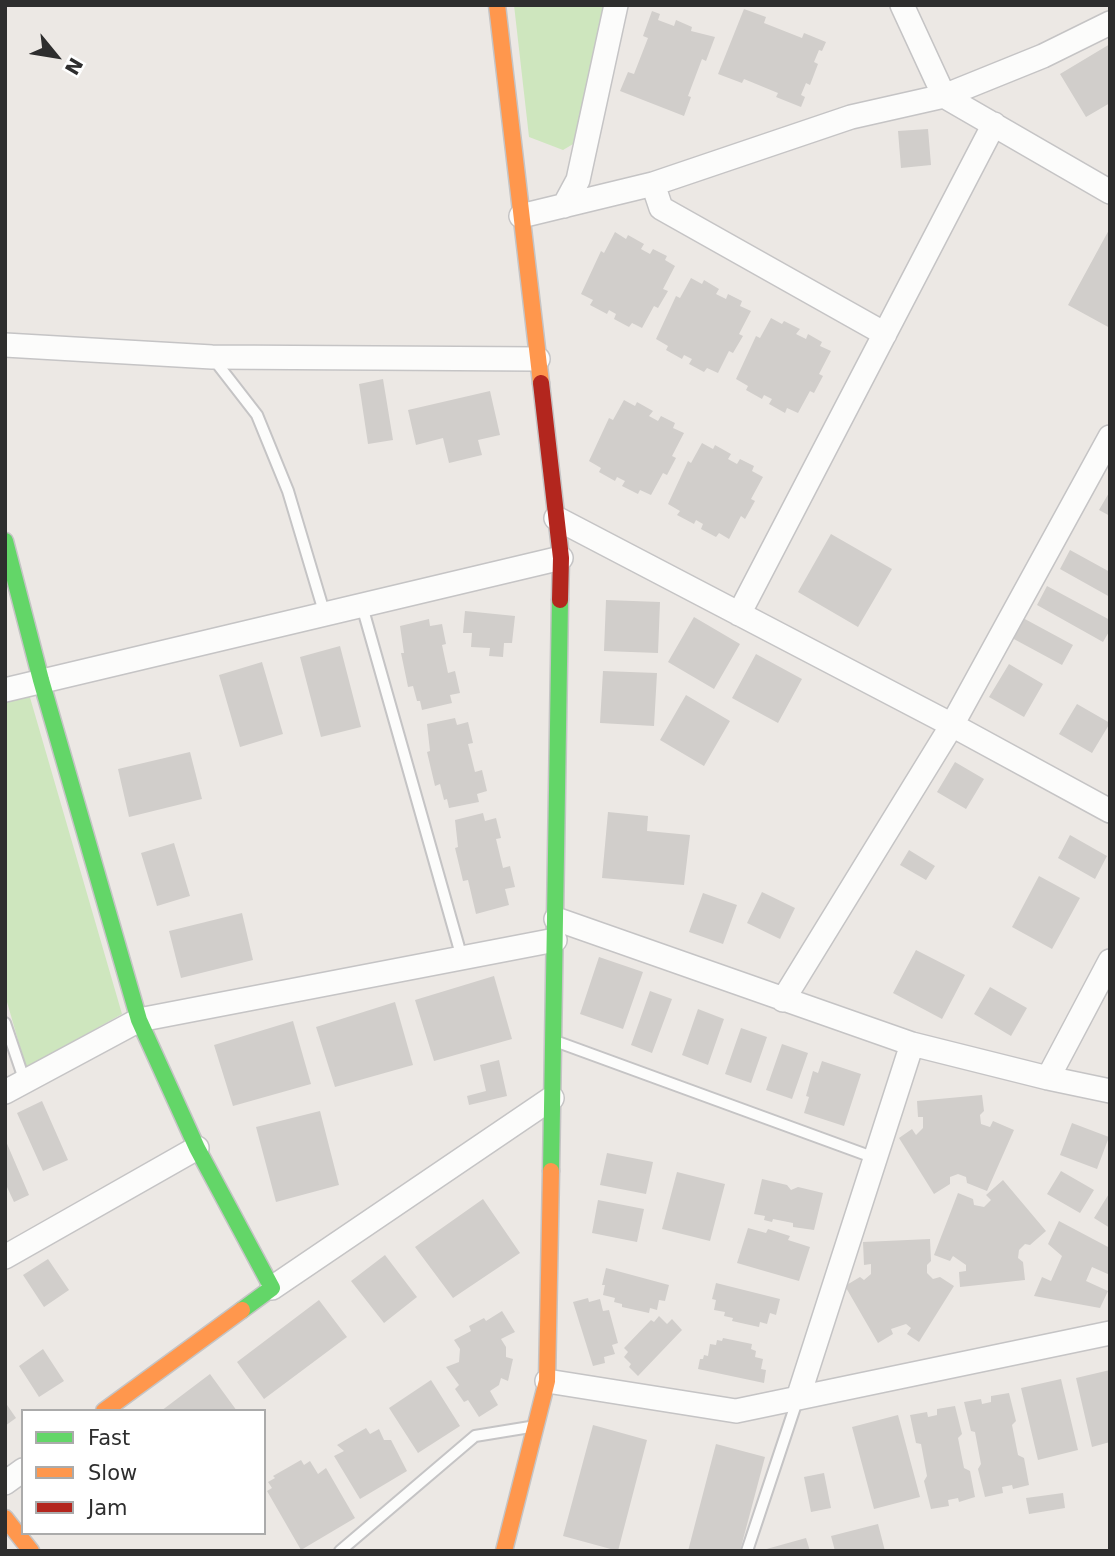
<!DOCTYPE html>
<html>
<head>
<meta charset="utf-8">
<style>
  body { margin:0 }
  #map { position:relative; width:1115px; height:1556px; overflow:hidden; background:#ece8e4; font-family:"DejaVu Sans",sans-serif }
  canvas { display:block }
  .frame { position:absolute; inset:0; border:7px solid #2e2e2e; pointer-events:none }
  .legend { position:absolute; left:21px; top:1409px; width:245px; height:126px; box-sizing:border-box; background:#fff; border:2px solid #ababab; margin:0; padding:9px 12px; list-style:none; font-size:21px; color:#2e2e2e }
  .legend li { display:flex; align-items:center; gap:14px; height:35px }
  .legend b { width:35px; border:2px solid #ababab }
  .north { position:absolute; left:21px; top:21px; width:70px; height:70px; -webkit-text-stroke:5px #fff; paint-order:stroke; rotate:120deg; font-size:19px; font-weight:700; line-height:28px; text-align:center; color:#2e2e2e }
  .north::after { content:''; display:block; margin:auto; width:24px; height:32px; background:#2e2e2e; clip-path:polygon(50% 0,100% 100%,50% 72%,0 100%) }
</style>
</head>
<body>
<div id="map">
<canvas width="1115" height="1556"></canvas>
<div class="frame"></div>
<ul class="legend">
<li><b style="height:9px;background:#63d668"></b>Fast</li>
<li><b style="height:9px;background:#ff974d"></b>Slow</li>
<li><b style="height:9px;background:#b3261e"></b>Jam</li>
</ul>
<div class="north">N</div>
</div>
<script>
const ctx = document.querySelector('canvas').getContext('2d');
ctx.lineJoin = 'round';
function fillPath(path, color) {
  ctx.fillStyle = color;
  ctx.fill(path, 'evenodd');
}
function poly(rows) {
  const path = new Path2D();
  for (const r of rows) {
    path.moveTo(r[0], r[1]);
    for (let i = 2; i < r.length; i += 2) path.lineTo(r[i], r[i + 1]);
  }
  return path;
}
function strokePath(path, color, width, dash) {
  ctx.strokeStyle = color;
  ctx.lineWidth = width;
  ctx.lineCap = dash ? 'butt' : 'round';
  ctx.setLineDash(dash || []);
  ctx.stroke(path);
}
fillPath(poly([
  [514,5,613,5,585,137,563,150,529,137],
  [29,694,122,1014,26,1068,5,995,5,701]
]), '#cee6be');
fillPath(poly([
  [744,9,766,17,764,23,802,38,804,33,826,42,822,51,819,50,814,62,818,64,810,85,806,83,801,95,805,97,801,107,776,97,778,93,744,79,742,83,718,74],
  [652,11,660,14,658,20,674,26,676,20,692,27,691,31,715,37,706,61,702,59,688,96,691,97,684,116,620,91,628,72,634,74,648,38,643,36],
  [1110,44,1110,103,1086,117,1060,74],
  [928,129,931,165,901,168,898,131],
  [1110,228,1110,328,1068,305],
  [615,232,626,239,628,235,644,244,641,249,650,254,653,249,667,256,665,260,675,266,663,289,668,291,658,308,654,306,642,328,632,323,629,327,614,319,616,314,609,310,607,314,590,305,593,300,581,294,601,251,604,253],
  [691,278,702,284,704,280,719,289,716,294,726,299,728,294,742,301,740,306,751,311,739,334,743,336,733,353,729,351,718,373,707,368,704,372,689,364,692,359,684,355,682,359,666,350,668,346,656,339,676,296,680,298],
  [771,318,782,324,784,321,800,329,796,334,806,339,808,334,822,342,820,346,831,351,819,374,823,376,814,393,810,391,798,413,787,408,785,413,769,404,772,399,764,395,762,399,746,390,748,386,736,379,756,336,760,338],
  [383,379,393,440,368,444,359,384],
  [490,391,500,435,478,440,482,455,449,463,443,438,416,445,408,410],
  [624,400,635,406,637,402,653,411,649,416,658,421,661,416,675,423,673,428,684,433,672,456,676,458,667,475,663,473,651,495,640,490,638,494,622,486,625,481,617,477,615,481,599,472,601,468,589,461,609,418,613,420],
  [702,443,713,449,715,445,731,454,728,459,737,464,740,459,754,466,752,471,763,477,751,499,755,501,745,519,741,516,729,539,719,533,716,537,701,529,703,524,696,520,694,524,677,515,680,511,668,504,688,461,691,463],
  [1110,491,1110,516,1099,510],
  [831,534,892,569,858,627,798,592],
  [1070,550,1110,572,1110,597,1060,569],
  [1047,586,1110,620,1110,630,1103,642,1037,605],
  [606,600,660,602,658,653,604,651],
  [465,611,515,616,512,643,504,643,503,657,489,656,490,648,471,647,472,633,463,633],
  [694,617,740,644,714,689,668,662],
  [1023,618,1073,645,1062,665,1012,638],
  [429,619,430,626,442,624,446,644,442,645,448,673,455,671,460,693,450,695,452,703,422,710,420,701,417,701,413,686,408,687,401,653,404,653,400,626],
  [340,646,361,727,321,737,300,657],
  [756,654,802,679,778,723,732,698],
  [262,662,283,734,240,747,219,675],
  [1009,664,1043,684,1024,717,989,697],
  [603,671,657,673,654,726,600,723],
  [686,695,730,721,704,766,660,740],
  [1077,704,1110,723,1092,753,1059,734],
  [455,718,457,725,468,722,473,743,468,744,475,772,482,770,487,791,477,794,479,802,449,808,447,799,444,800,440,784,435,786,427,752,430,751,427,724],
  [190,752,202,799,129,817,118,769],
  [955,762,984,779,966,809,937,792],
  [608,812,648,816,647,831,690,835,684,885,602,878],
  [483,813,485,821,496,818,501,838,496,839,503,868,510,866,515,887,505,889,509,905,476,914,468,880,463,881,455,848,458,847,455,820],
  [1070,835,1107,856,1095,879,1058,858],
  [174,843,190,896,157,906,141,853],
  [909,850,935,866,926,880,900,865],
  [1039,876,1080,898,1052,949,1012,927],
  [762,892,795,908,780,939,747,923],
  [703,893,737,905,723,944,689,932],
  [242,913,253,960,181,978,169,931],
  [916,950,965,975,942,1019,893,993],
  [599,957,643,972,623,1029,580,1014],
  [494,976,512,1039,434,1061,415,1000],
  [990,987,1027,1008,1011,1036,974,1014],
  [650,991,672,999,652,1053,631,1045],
  [395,1002,413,1065,335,1087,316,1027],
  [698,1009,724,1019,708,1065,682,1055],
  [293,1021,311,1084,233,1106,214,1045],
  [741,1028,767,1037,751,1083,725,1074],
  [782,1044,808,1053,792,1099,766,1090],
  [499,1060,507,1096,469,1105,467,1096,486,1091,480,1065],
  [822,1061,861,1074,844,1126,804,1113,809,1097,806,1096,813,1071,818,1073],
  [982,1095,984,1111,980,1115,981,1124,990,1127,993,1121,1014,1130,987,1191,967,1183,966,1177,958,1174,950,1177,950,1184,934,1194,899,1138,912,1129,916,1135,923,1128,923,1117,918,1117,917,1101],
  [42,1101,68,1160,43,1171,17,1113],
  [320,1111,339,1185,276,1202,256,1127],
  [1072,1123,1109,1137,1097,1169,1060,1155],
  [5,1139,29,1195,14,1202,7,1187,5,1188],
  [607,1153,653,1162,646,1194,600,1185],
  [1061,1171,1094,1190,1080,1213,1047,1194],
  [677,1172,725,1184,710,1241,662,1229],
  [762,1179,787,1185,791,1190,798,1187,823,1193,814,1230,793,1227,793,1223,773,1219,772,1222,764,1220,765,1216,754,1214],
  [1003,1180,1046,1231,1030,1245,1025,1244,1019,1250,1018,1258,1023,1262,1025,1280,960,1287,959,1272,966,1271,966,1265,953,1256,950,1261,934,1255,958,1193,973,1199,974,1205,984,1207,991,1200,986,1195],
  [1110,1192,1110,1228,1094,1218],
  [483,1199,520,1253,453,1298,415,1247],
  [598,1200,644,1209,637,1242,592,1233],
  [1059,1221,1110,1248,1110,1275,1092,1267,1086,1281,1108,1291,1100,1308,1034,1296,1042,1277,1051,1281,1062,1256,1048,1244],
  [748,1228,766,1233,768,1229,790,1236,788,1240,810,1247,799,1281,737,1263],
  [930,1239,931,1261,927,1265,927,1273,933,1279,940,1277,954,1286,919,1342,907,1334,911,1328,906,1324,891,1329,893,1334,878,1343,845,1286,860,1277,864,1280,871,1274,871,1264,864,1265,863,1242],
  [385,1255,417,1297,384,1323,351,1281],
  [48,1259,69,1290,44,1307,23,1275],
  [606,1268,669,1285,665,1301,659,1300,657,1310,650,1308,649,1313,622,1307,622,1304,614,1302,615,1298,603,1295,605,1285,602,1285],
  [716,1283,780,1299,776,1315,770,1313,767,1324,760,1322,759,1327,732,1321,733,1318,724,1316,725,1312,714,1310,716,1300,712,1299],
  [588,1298,589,1302,600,1299,603,1311,609,1310,618,1343,612,1345,615,1354,604,1357,605,1363,593,1366,573,1302],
  [319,1300,347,1337,264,1399,237,1362],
  [502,1311,515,1332,501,1339,506,1347,506,1357,513,1359,508,1381,501,1378,499,1385,490,1391,498,1405,479,1417,468,1400,464,1402,455,1389,459,1385,446,1367,459,1362,460,1349,454,1340,471,1331,469,1326,484,1318,486,1321],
  [659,1316,667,1324,672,1319,682,1330,638,1376,629,1367,631,1364,624,1357,628,1352,624,1348,651,1320,654,1322],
  [723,1338,752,1344,751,1349,756,1351,755,1357,763,1359,761,1369,766,1370,764,1383,698,1369,700,1359,703,1359,704,1355,708,1356,710,1344,716,1345,717,1340,722,1341],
  [43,1349,64,1381,39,1397,19,1366],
  [1110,1370,1110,1442,1092,1447,1076,1378],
  [210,1374,237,1411,161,1411],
  [1061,1379,1078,1450,1038,1460,1021,1388],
  [431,1380,460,1426,418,1453,389,1408],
  [1009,1393,1016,1421,1012,1425,1018,1455,1024,1458,1029,1485,1013,1489,1012,1485,1002,1487,1003,1493,985,1497,978,1469,981,1464,975,1432,971,1431,964,1402,981,1399,982,1404,991,1402,991,1396],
  [5,1402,16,1418,5,1426],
  [955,1406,962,1434,958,1438,964,1468,970,1471,975,1497,959,1502,958,1498,948,1500,949,1506,931,1509,924,1481,927,1476,921,1444,916,1443,910,1415,927,1412,928,1417,937,1415,937,1409],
  [898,1415,920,1497,874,1509,852,1427],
  [593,1425,647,1440,618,1551,563,1536],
  [366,1428,370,1434,379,1429,384,1440,391,1440,407,1471,360,1499,334,1456,344,1451,337,1445],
  [716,1444,765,1457,740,1551,688,1551],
  [301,1460,304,1465,310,1461,318,1474,326,1468,355,1518,301,1550,267,1491,272,1488,268,1482,275,1478,273,1476],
  [824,1473,831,1508,811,1512,804,1477],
  [1063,1493,1065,1508,1029,1514,1026,1498],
  [878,1524,885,1551,835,1551,831,1536],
  [806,1538,810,1551,763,1551,763,1550]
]), '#d1cecb');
const lane = poly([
  [212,357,257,415,288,491,325,615],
  [362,606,462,958],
  [5,1023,25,1082],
  [555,1041,875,1158],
  [340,1551,475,1436,530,1427],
  [747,1551,798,1398]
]);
const street = poly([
  [902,5,944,96,1110,192],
  [653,184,661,208,885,334],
  [564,206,578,180,616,5],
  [521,216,653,184,851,117,944,96,1043,56,1110,23],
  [5,345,212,357,538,359],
  [556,518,952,725,1110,811],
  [739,614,994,124],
  [5,690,561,558],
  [556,919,912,1044,1048,1078,1110,1091],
  [783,1000,952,725,1110,437],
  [1048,1078,1110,961],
  [5,1092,139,1020,555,940],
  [5,1257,197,1148],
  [272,1288,552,1098],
  [547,1381,736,1411,1110,1333],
  [798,1398,912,1044],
  [5,1483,23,1470]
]);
const fast = poly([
  [5,541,41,680,139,1020,197,1148,272,1288,242,1310],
  [551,1171,560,600]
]);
const slow = poly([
  [497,5,541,383],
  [104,1411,242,1310],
  [5,1518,31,1551],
  [504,1551,547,1381,551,1171]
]);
const jam = poly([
  [541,383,561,558,560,600]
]);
strokePath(lane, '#c5c4c5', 14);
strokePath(street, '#c5c4c5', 26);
strokePath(fast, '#c5c4c5', 19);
strokePath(slow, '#c5c4c5', 19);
strokePath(jam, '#c5c4c5', 19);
strokePath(lane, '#fcfcfb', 10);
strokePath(street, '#fcfcfb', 23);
strokePath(fast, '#63d668', 16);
strokePath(slow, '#ff974d', 16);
strokePath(jam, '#b3261e', 16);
</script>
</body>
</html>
